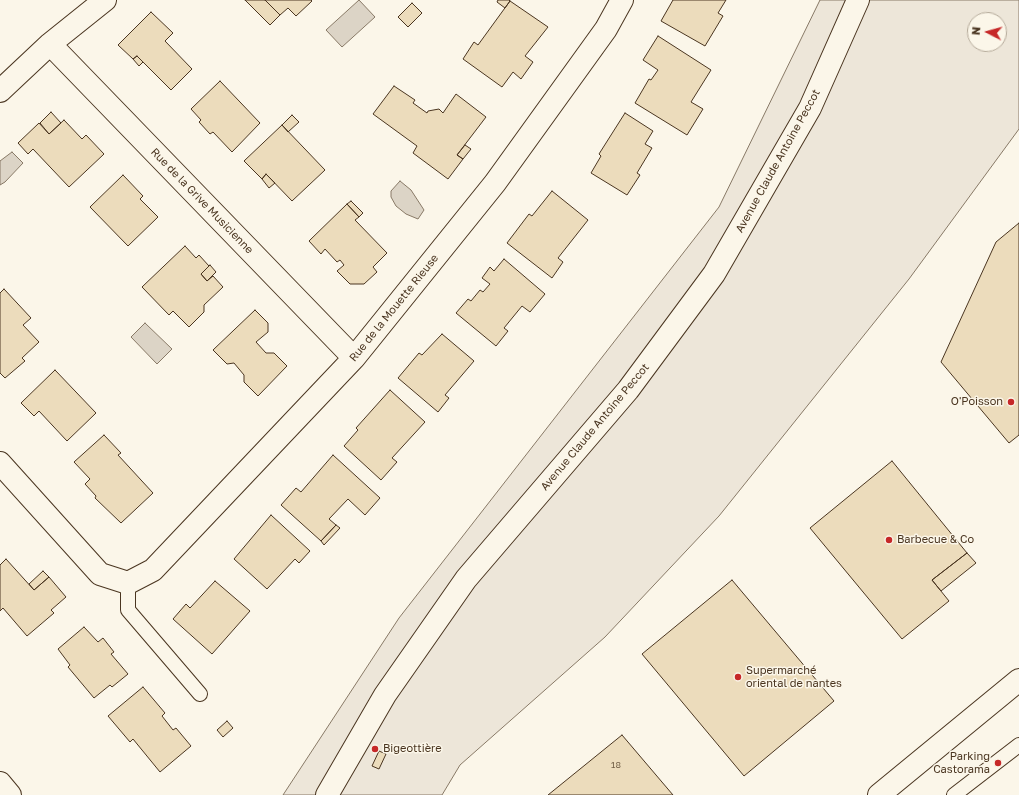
<!DOCTYPE html>
<html>
<head>
<meta charset="utf-8">
<style>
  body { margin:0 }
  #map { position:relative; width:1019px; height:795px; overflow:hidden; background:#fbf6e9; font-family:"Golos Text",sans-serif }
  canvas { display:block }
  .north { position:absolute; left:967px; top:12px; width:40px; height:40px; box-sizing:border-box; background:#fbf6e9; border:1px solid #b4a999; border-radius:50%; rotate:276deg; font-size:11px; font-weight:700; line-height:16px; text-align:center; color:#4a3520 }
  .north::after { content:''; display:block; margin:auto; width:14px; height:18px; background:#c62828; clip-path:polygon(50% 0,100% 100%,50% 72%,0 100%) }
</style>
</head>
<body>
<div id="map">
<canvas width="1019" height="795"></canvas>
<div class="north">N</div>
</div>
<script>
const ctx = document.querySelector('canvas').getContext('2d');
ctx.lineJoin = 'round';
function fillPath(path, color) {
  ctx.fillStyle = color;
  ctx.fill(path, 'evenodd');
}
function poly(rows) {
  const path = new Path2D();
  for (const r of rows) {
    path.moveTo(r[0], r[1]);
    for (let i = 2; i < r.length; i += 2) path.lineTo(r[i], r[i + 1]);
  }
  return path;
}
function strokePath(path, color, width, dash) {
  ctx.strokeStyle = color;
  ctx.lineWidth = width;
  ctx.lineCap = dash ? 'butt' : 'round';
  ctx.setLineDash(dash || []);
  ctx.stroke(path);
}
function write(font, color, halo, rows, align = 'center') {
  ctx.font = font + ' "Golos Text",sans-serif';
  ctx.lineWidth = 3;
  ctx.setLineDash([]);
  ctx.textBaseline = 'middle';
  ctx.strokeStyle = halo;
  ctx.fillStyle = color;
  for (const [text, x, y, turn = 0] of rows) {
    ctx.save();
    ctx.translate(x, y);
    ctx.rotate((+turn || 0) * Math.PI / 180);
    ctx.textAlign = isNaN(turn) ? turn : align;
    if (halo) ctx.strokeText(text, 0, 0);
    ctx.fillText(text, 0, 0);
    ctx.restore();
  }
}
const green = poly([
  [820,0,1019,0,1019,129,909,279,719,516,605,637,460,765,442,795,283,795,399,618,719,207,820,0],
  [975,20,999,20,999,44,975,44,975,20]
]);
fillPath(green, '#ede6d9');
strokePath(green, '#887966', 1);
const water = poly([
  [359,0,375,17,342,47,326,30,359,0],
  [12,152,23,163,5,182,0,185,0,161,12,152],
  [400,181,411,190,424,210,418,219,406,214,396,206,391,197,391,191,400,181],
  [145,323,172,349,157,364,131,337,145,323]
]);
fillPath(water, '#dcd4c6');
strokePath(water, '#887966', 1);
const building = poly([
  [245,0,265,0,280,15,270,25,245,0],
  [265,0,311,0,312,1,296,16,288,8,280,15,265,0],
  [498,0,509,0,510,1,505,8,497,2,498,0],
  [673,0,726,0,718,13,723,16,705,46,661,21,673,0],
  [510,1,548,27,525,56,533,62,521,79,513,72,502,87,463,59,474,42,478,45,510,1],
  [412,3,422,13,408,27,398,17,412,3],
  [151,12,173,33,165,41,192,69,171,90,137,56,133,59,118,45,151,12],
  [658,36,711,70,691,102,703,109,687,135,635,103,649,79,651,80,658,70,643,60,658,36],
  [137,56,143,62,139,66,133,59,137,56],
  [220,81,260,123,232,152,213,132,210,134,199,122,201,120,191,109,220,81],
  [394,86,415,100,413,103,427,113,428,111,439,109,443,113,456,94,486,117,457,155,463,159,448,179,413,153,417,146,373,114,394,86],
  [51,112,61,123,49,134,40,123,51,112],
  [625,113,653,131,645,144,652,148,637,173,640,175,627,195,591,173,601,156,599,154,625,113],
  [292,115,299,122,288,132,282,125,292,115],
  [64,120,82,139,86,135,104,154,69,187,33,149,28,154,18,143,39,123,49,134,64,120],
  [282,125,325,170,292,201,266,174,262,179,244,161,282,125],
  [465,145,471,149,463,159,457,155,465,145],
  [266,174,275,183,269,188,262,179,266,174],
  [123,175,143,196,140,199,158,217,128,246,90,207,123,175],
  [552,191,588,220,558,258,563,262,552,278,507,243,529,214,532,216,552,191],
  [351,201,363,213,359,217,347,204,351,201],
  [347,204,359,217,355,220,387,253,373,267,377,272,364,284,350,284,337,271,344,265,340,260,337,262,325,249,321,254,309,241,347,204],
  [1019,223,1019,435,1009,443,941,362,996,242,1019,223],
  [185,246,196,258,199,255,209,266,201,274,207,281,213,276,223,287,204,305,204,312,189,327,173,311,169,315,142,287,185,246],
  [504,259,545,294,530,312,522,306,504,328,508,331,496,346,456,313,468,299,471,301,480,290,483,292,490,284,482,278,490,267,494,271,504,259],
  [210,265,216,272,207,281,201,274,210,265],
  [4,289,31,318,23,325,39,342,22,358,25,361,5,378,0,373,0,293,4,289],
  [255,310,268,323,268,332,256,342,266,353,274,353,287,366,258,396,244,382,244,375,234,363,227,364,213,350,255,310],
  [442,334,474,361,445,395,449,398,438,412,398,378,419,353,422,355,442,334],
  [55,370,96,413,67,441,39,411,34,416,21,403,55,370],
  [390,390,425,422,392,458,397,462,381,480,344,446,358,430,356,428,390,390],
  [104,435,121,453,118,455,153,493,121,523,95,498,96,496,85,484,90,479,74,462,104,435],
  [333,455,380,498,365,515,348,499,329,519,336,525,321,541,281,505,296,488,301,492,333,455],
  [892,461,967,553,932,580,949,601,902,639,810,528,892,461],
  [271,515,310,551,299,563,295,559,267,589,234,559,271,515],
  [336,525,340,528,324,545,321,541,336,525],
  [967,553,976,563,941,591,932,580,967,553],
  [6,559,34,590,49,577,66,597,51,610,54,613,27,636,3,608,0,611,0,565,6,559],
  [43,571,49,577,34,590,29,584,43,571],
  [732,580,834,701,744,776,642,654,732,580],
  [215,581,250,611,212,654,173,619,186,604,190,608,215,581],
  [84,627,98,642,103,638,114,652,111,654,128,674,112,687,110,685,94,698,68,667,70,665,58,649,84,627],
  [143,687,165,713,162,716,173,730,176,728,191,746,160,772,133,739,130,742,108,716,143,687],
  [227,721,233,728,223,737,217,730,227,721],
  [622,735,673,795,548,795,622,735],
  [379,751,386,754,379,769,372,766,379,751]
]);
fillPath(building, '#ecdcbc');
strokePath(building, '#4a3520', 1);
const service = poly([
  [128,583,128,610,200,694],
  [954,795,1019,745]
]);
const minor = poly([
  [50,44,354,358],
  [0,91,50,44,105,0],
  [0,463,100,574,128,583,153,570,354,358,495,183,606,29,622,0],
  [879,795,1019,680]
]);
const tertiary = poly([
  [327,795,385,695,466,579,628,390,714,274,810,108,858,0]
]);
const secondary = poly([
  [0,783,10,795]
]);
strokePath(service, '#4a3520', 16);
strokePath(minor, '#4a3520', 24);
strokePath(tertiary, '#4a3520', 24);
strokePath(secondary, '#4a3520', 24);
strokePath(service, '#fbf6e9', 14);
strokePath(minor, '#fbf6e9', 22);
strokePath(tertiary, '#fbf6e9', 22);
strokePath(secondary, '#fbf6e9', 22);
for (const [x, y, r, color] of [
  [1011,402,4,"#c62828"],
  [889,540,4,"#c62828"],
  [738,677,4,"#c62828"],
  [375,749,4,"#c62828"],
  [998,763,4,"#c62828"]
]) {
  const dot = new Path2D();
  dot.arc(x, y, r, 0, 2 * Math.PI);
  ctx.fillStyle = color;
  ctx.fill(dot);
  strokePath(dot, '#fbf6e9', 1.5);
}
write('9px', '#725f47', null, [
  ["18",616,765]
]);
write('11px', '#4a3520', '#fbf6e9', [
  ["Avenue Claude Antoine Peccot",778,161,-61],
  ["Rue de la Grive Musicienne",202,201,46],
  ["Rue de la Mouette Rieuse",394,308,-51],
  ["Avenue Claude Antoine Peccot",595,427,-50]
]);
write('11px', '#4a3520', '#fbf6e9', [
  ["O'Poisson",1003,402,"right"],
  ["Barbecue & Co",897,540],
  ["Supermarché",746,671],
  ["oriental de nantes",746,684],
  ["Bigeottière",383,749],
  ["Parking",990,757,"right"],
  ["Castorama",990,770,"right"]
], 'left');
</script>
</body>
</html>
